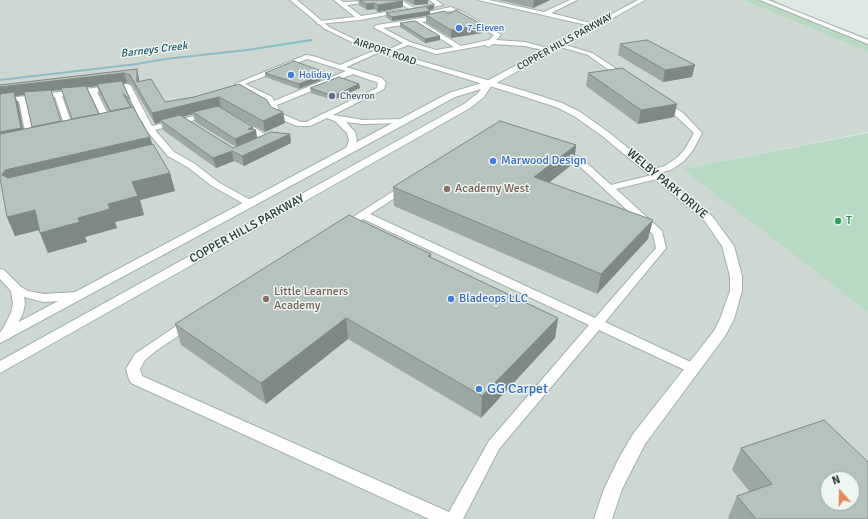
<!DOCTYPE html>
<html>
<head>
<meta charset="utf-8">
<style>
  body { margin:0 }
  #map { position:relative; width:868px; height:519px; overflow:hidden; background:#dee9e4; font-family:Signika,sans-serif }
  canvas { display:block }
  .north { position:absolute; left:820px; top:471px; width:40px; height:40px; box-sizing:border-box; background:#eef6f2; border:1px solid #9caaa5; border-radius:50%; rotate:340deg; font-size:11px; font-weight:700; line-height:16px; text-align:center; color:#213732 }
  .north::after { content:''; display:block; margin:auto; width:14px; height:18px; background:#e7855e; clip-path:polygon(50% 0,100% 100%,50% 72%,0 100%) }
</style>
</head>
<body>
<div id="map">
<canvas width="868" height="519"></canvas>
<div class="north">N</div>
</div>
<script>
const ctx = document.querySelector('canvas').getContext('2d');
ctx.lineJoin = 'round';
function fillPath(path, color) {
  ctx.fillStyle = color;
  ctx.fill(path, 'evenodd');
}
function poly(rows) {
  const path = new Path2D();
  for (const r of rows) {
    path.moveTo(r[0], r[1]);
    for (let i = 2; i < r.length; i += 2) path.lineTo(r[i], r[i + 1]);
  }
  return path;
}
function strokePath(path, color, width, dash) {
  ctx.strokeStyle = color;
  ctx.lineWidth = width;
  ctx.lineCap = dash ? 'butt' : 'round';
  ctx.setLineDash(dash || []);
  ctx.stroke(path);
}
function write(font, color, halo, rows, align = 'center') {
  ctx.font = font + ' Signika,sans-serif';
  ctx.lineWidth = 3;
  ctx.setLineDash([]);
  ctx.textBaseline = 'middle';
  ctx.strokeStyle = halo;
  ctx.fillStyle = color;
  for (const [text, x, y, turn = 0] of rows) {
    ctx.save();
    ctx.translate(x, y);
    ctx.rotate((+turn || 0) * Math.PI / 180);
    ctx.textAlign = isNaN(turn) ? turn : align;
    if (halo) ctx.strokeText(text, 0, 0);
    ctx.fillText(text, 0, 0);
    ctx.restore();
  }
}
fillPath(poly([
  [0,0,743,0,868,52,868,132,684,169,868,312,868,519,0,519],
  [828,479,852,479,852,503,828,503]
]), '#cdd8d3');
fillPath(poly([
  [743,0,774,0,789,8,868,38,868,52],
  [868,132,868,312,683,169,868,133]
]), '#b8d9c2');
fillPath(poly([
  [311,39,312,39,312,41,247,51,165,60,137,65,0,81,0,79,137,63,165,58,247,49,311,39]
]), '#8abeca');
const service = poly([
  [334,0,340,0,343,2,384,0,347,5,361,16,399,10,402,12,360,20,318,24,317,23,320,21,355,17,334,0],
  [397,0,401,0,416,9,411,10,397,2,397,0],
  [429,0,436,0,443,5,426,8,426,6,435,4,429,0],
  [478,0,489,0,544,12,570,0,577,0,551,13,598,25,595,27,478,0],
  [760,0,768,0,868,40,868,44,760,0],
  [451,7,463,12,500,34,501,35,496,40,525,42,554,50,551,52,525,46,493,44,488,47,485,45,436,54,408,45,386,54,381,53,403,43,375,28,374,27,377,25,441,15,444,17,443,18,422,22,461,46,489,40,494,35,450,11,431,14,428,12,451,7],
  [415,23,454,47,436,50,410,42,383,28,415,23],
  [559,43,592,53,630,78,623,80,588,55,557,46,556,45,559,43],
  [378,49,381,51,380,52,346,67,382,78,386,83,384,89,333,115,363,120,404,119,408,121,404,123,363,124,346,122,355,132,357,140,354,149,350,152,346,149,349,140,347,133,335,121,327,118,310,126,297,126,273,116,266,101,235,84,306,55,313,56,340,65,378,49],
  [307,59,346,71,274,101,272,97,245,84,307,59],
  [353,74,376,82,378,83,377,88,306,122,301,122,280,113,277,105,353,74],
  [127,84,131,86,152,126,211,112,211,116,155,130,174,152,195,164,218,182,254,202,256,204,254,206,248,206,212,186,189,168,168,156,147,131,142,121,123,124,123,120,139,117,125,88,97,92,113,125,109,127,105,125,90,93,62,96,75,133,71,135,67,133,55,97,26,100,35,141,31,144,27,141,19,101,0,103,0,99,127,84],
  [660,102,666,102,683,113,702,133,693,150,684,161,671,170,658,173,663,176,661,178,616,189,662,231,666,248,605,322,697,365,699,368,697,371,692,373,687,371,599,330,499,449,463,519,429,519,131,383,129,379,126,369,135,354,185,320,193,320,195,323,193,326,157,350,145,360,140,369,142,376,449,512,489,441,589,325,363,219,348,228,344,229,339,226,403,185,409,185,411,187,409,189,370,214,595,318,656,248,653,234,574,161,557,153,561,150,580,157,611,185,652,175,648,172,650,170,665,166,678,157,685,149,694,133,677,117,660,106,660,102],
  [240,122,246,122,272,139,264,144,258,144,258,140,262,139,240,126,240,122],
  [0,269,4,270,21,287,28,291,44,294,78,292,84,296,78,300,44,302,24,297,25,304,23,313,12,335,10,338,6,339,2,338,0,334,11,313,13,304,11,291,0,279,0,269]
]);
const tertiary = poly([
  [290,0,297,0,329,27,366,45,525,91,562,103,580,112,607,131,712,216,734,246,742,276,742,291,734,319,725,336,645,444,622,489,612,519,594,519,604,489,619,458,633,434,714,331,720,319,730,291,730,276,722,246,704,220,601,135,574,116,556,107,519,95,362,47,325,29,290,0]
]);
const secondary = poly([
  [638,0,645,0,491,86,484,97,470,108,0,373,0,361,464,104,478,93,481,89,455,97,0,343,0,332,449,93,485,82,638,0]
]);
strokePath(service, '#a2b0ab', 2);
strokePath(tertiary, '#a2b0ab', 2);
strokePath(secondary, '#9fb3ad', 2);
fillPath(service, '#fff');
fillPath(tertiary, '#fff');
fillPath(secondary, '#fff');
fillPath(poly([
  [358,0,402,0,403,7,378,12,374,9,367,10,359,5],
  [404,0,428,0,428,4,414,5],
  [498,0,550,0,533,8],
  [434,9,429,10,430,11,430,14,448,14,483,25,482,33,451,38,426,23,426,16,392,21,386,17,386,13],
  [400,23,440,40,425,43,400,27],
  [620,44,692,77,663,82,618,55],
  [137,69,139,81,165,102,194,97,239,84,271,107,283,112,285,123,265,132,220,108,253,127,254,130,256,130,257,138,290,134,291,143,244,166,234,161,216,168,163,130,161,122,155,124,132,85,127,83,123,83,130,99,133,107,150,137,152,144,170,173,175,191,140,200,144,215,115,222,117,228,85,237,87,242,48,253,40,233,39,230,15,236,7,217,0,85],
  [97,86,99,93,109,112,99,114,87,87],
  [62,90,72,119,61,121,51,91],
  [25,95,33,127,23,129,18,103,15,96],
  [193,114,195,122,236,147,233,148,183,117],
  [265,73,327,73,328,77,299,89,265,77],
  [588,73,677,104,674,117,638,124,586,86],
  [359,84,360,88,333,100,311,93,310,88],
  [576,145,574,163,549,182,648,239,597,294,394,206,393,187],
  [431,258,558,318,555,338,481,418,348,339,266,404,181,345,175,324],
  [741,448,868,519,729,519,728,518,737,496,750,492,732,470]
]), '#9ba8a3');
fillPath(poly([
  [414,0,428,0,428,4,414,5],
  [534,0,550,0,533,8],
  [403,1,403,7,378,12,378,5],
  [374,3,374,9,367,10,366,4],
  [434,5,434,9,427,11,427,7],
  [430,11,430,15,392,21,392,17],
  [483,25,482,33,451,38,451,30],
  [440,36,440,40,425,43,425,39],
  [695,65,692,77,663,82,665,70],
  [137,69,139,79,140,92,137,82],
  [124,73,127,83,51,91,64,131,51,91,15,96,18,103,25,139,0,144,0,87],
  [327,73,328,77,299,89,299,84],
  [359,84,360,88,333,100,333,96],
  [219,97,221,108,195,114,193,112,193,114,163,122,160,120,161,122,155,124,152,113],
  [677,104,674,117,638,124,641,110],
  [283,112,285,123,265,132,263,121],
  [253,127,254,131,256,130,257,139,237,148,235,139,248,129],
  [290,134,291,143,244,166,242,156],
  [150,137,155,154,10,193,2,175,5,170],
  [576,145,574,163,532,196,534,177],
  [232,151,234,161,216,168,213,158],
  [170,173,175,191,140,200,144,215,115,222,117,228,85,237,87,242,48,253,40,233,78,218,108,204,132,182],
  [35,210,43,229,15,236,7,217],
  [653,220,648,239,597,294,601,274],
  [431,254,431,274,428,256],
  [346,318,348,339,266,404,261,383],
  [558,318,555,338,481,418,482,396]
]), '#7e8884');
const building = poly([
  [360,0,402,0,403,1,378,5,374,3,366,4,360,0],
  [434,5,427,7,430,11,392,17,386,13,434,5],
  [456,10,483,25,451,30,426,15,445,11,448,14,456,10],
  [415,21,440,36,425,39,400,23,415,21],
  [647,40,695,65,665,70,620,44,647,40],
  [294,61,327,73,299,84,265,73,294,61],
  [622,68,677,104,641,110,588,73,622,68],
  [137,69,137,82,151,79,165,102,194,97,239,84,267,100,271,107,283,112,263,121,219,97,152,113,130,75,124,73,0,87,0,85,137,69],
  [339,77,359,84,333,96,310,88,339,77],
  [122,81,130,99,123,94,131,107,110,111,97,84,122,81],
  [86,86,99,114,72,119,61,88,86,86],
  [51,90,61,121,32,127,24,92,51,90],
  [14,92,21,128,0,132,0,94,14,92],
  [218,106,253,127,248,129,256,130,235,139,193,112,218,106],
  [133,107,150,137,5,170,2,175,8,178,153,144,170,173,132,182,138,196,108,204,110,209,78,218,80,222,65,226,40,233,35,210,7,217,0,178,0,134,133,107],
  [180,115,233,148,271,132,290,134,242,156,232,151,213,158,160,120,180,115],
  [500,121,576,145,534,177,653,220,601,274,393,187,500,121],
  [349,215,431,254,428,256,558,318,482,396,346,318,261,383,175,324,349,215],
  [824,420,868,462,868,519,756,519,737,496,772,484,741,448,824,420],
  [828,479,852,479,852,503,828,503,828,479]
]);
fillPath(building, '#b4c3bd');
strokePath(building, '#7e8884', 1);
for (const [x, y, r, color] of [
  [459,28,4,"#3f7fe0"],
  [291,75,4,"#3f7fe0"],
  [332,96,4,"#5c6f8a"],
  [493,161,4,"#3f7fe0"],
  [447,189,4,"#8d6e63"],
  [838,221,4,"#2e9e5b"],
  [266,299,4,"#8d6e63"],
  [451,299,4,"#3f7fe0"],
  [479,389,4,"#3f7fe0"]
]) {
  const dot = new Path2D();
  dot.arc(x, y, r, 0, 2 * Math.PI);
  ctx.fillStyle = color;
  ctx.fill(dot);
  strokePath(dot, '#eef6f2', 1.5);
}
write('10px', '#366cbe', '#eef6f2', [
  ["7-Eleven",467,28],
  ["Holiday",299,75]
], 'left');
write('10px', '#213732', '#eef6f2', [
  ["COPPER HILLS PARKWAY",565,42,-29],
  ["AIRPORT ROAD",385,52,19]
]);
write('10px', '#4e5e75', '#eef6f2', [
  ["Chevron",340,96]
], 'left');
write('italic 11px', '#205d6d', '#eef6f2', [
  ["Barneys Creek",154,50,-7]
]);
write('12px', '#366cbe', '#eef6f2', [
  ["Marwood Design",501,161],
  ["Bladeops LLC",459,299]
], 'left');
write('12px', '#213732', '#eef6f2', [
  ["WELBY PARK DRIVE",667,184,40],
  ["COPPER HILLS PARKWAY",247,229,-29]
]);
write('12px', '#785e54', '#eef6f2', [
  ["Academy West",455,189],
  ["Little Learners",274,292],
  ["Academy",274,306]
], 'left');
write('12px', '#27864d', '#eef6f2', [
  ["T",846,221]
], 'left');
write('14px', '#366cbe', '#eef6f2', [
  ["GG Carpet",487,389]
], 'left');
</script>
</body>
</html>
